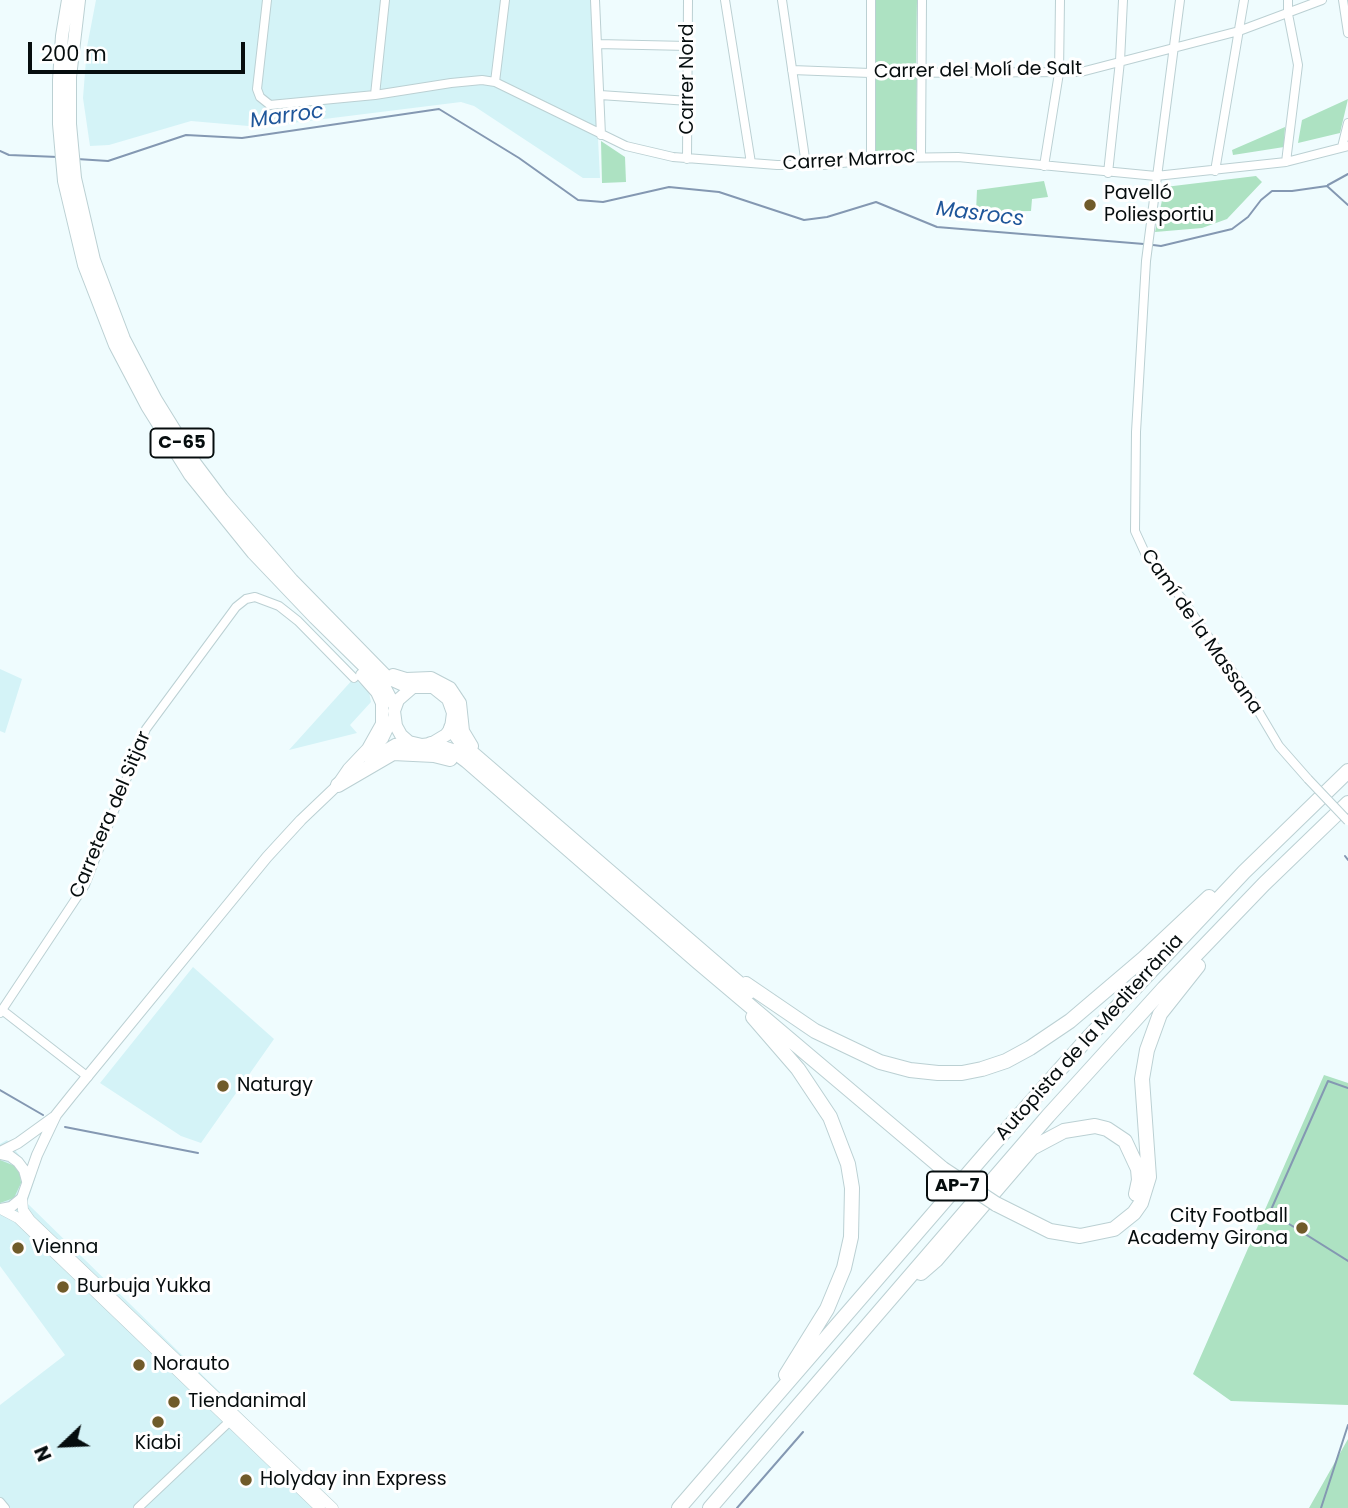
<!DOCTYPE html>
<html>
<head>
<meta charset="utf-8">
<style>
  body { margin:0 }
  #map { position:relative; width:1348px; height:1508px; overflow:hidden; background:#effcfe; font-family:Poppins,sans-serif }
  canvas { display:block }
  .north { position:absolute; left:28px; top:1410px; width:70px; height:70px; -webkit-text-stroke:5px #fff; paint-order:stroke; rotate:247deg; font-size:19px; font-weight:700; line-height:28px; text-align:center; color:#060d0e }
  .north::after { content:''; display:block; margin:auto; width:24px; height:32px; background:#060d0e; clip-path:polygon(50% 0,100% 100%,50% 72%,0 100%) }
  .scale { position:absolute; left:28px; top:42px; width:217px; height:32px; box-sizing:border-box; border:4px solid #060d0e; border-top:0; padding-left:9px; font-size:21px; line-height:24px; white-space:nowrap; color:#060d0e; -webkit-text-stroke:5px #fff; paint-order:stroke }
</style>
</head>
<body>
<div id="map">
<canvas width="1348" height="1508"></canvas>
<div class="north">N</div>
<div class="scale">200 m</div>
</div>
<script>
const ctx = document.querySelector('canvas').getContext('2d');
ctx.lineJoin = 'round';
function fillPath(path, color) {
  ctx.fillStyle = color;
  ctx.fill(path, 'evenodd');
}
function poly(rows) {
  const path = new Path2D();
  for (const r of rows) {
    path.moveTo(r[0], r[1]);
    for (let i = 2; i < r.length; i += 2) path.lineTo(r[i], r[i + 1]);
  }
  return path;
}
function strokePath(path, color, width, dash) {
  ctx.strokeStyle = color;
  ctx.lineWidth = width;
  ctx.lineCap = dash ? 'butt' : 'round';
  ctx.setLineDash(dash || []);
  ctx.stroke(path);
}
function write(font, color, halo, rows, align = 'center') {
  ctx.font = font + ' Poppins,sans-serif';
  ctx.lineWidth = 6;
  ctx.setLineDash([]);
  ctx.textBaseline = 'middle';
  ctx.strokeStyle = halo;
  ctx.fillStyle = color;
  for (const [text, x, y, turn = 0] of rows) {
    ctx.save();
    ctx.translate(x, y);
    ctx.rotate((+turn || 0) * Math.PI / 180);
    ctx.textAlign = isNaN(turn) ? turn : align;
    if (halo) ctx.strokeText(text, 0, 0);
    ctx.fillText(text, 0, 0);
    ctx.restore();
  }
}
fillPath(poly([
  [96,0,591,0,600,178,583,178,474,106,461,102,260,127,191,121,109,145,90,146,83,98,87,47],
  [0,669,22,679,5,733,0,731],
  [354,678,369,692,371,702,350,725,357,733,289,750],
  [193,967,274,1039,201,1143,181,1136,100,1083],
  [7,1140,36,1176,27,1203,338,1508,7,1508,0,1499,0,1405,65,1355,0,1266,0,1144]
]), '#d4f3f7');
fillPath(poly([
  [876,0,917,0,916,67,875,67],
  [875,76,917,76,916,150,876,154],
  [1348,99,1340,133,1298,143,1302,120],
  [1285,127,1284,147,1233,155,1232,150],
  [601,141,625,157,626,182,602,183],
  [1256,176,1262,182,1227,219,1202,228,1155,232,1165,187],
  [1044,181,1048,197,1032,199,1031,211,976,212,977,190],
  [1324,1075,1348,1083,1348,1405,1231,1401,1193,1374],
  [0,1160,15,1166,20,1173,21,1183,14,1198,0,1203],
  [1348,1439,1348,1508,1309,1508]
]), '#ade2c2');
strokePath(poly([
  [0,151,9,155,58,157],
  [77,159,108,161,186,135,242,138,439,109,519,158,578,200,603,202,669,187,719,192,804,220,827,217,876,202,937,227,1144,244],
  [1328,185,1348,174],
  [1153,245,1161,246,1232,229,1248,217,1261,200,1272,191,1292,191,1327,186,1348,205],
  [1345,856,1348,860],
  [1348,1088,1328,1081,1270,1212,1348,1261],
  [0,1090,43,1115],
  [65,1127,198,1153],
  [737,1508,803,1432],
  [1321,1508,1348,1425]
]), '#8498b2', 2);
const minor = poly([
  [267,0,257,89,260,97,270,105,375,95,451,83,482,80,495,82,626,146,673,157,777,165,823,165,889,158,958,157,1156,176,1286,162,1348,146],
  [595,0,601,135],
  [725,0,751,163],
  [782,0,806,165],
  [871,0,871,160],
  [1180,0,1146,261,1136,432,1135,531,1146,555,1183,600,1250,697,1279,746,1308,779],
  [1343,0,1348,33],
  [597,44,688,46],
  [792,70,870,73,1081,72,1239,31,1322,0],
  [495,82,505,0],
  [375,95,385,0],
  [600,95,689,101],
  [1342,147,1348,123],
  [921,156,922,0],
  [687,159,688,0],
  [1286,162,1298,65,1288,14,1288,0],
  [1044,166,1059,73,1060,0],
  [1215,171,1244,0],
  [1108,173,1120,61,1123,0],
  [2,1010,88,1077],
  [0,1013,85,885,146,729,236,607,246,599,255,597,279,606,298,621,354,678],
  [0,1502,5,1508],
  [138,1508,230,1421]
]);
const tertiary = poly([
  [22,1198,23,1210,30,1220,333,1508],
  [1,1209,18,1218,320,1508]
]);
const secondary = poly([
  [367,757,383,739,394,716],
  [373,757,395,744,409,742],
  [0,1152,18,1143,54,1117],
  [0,1154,10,1156,18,1162,24,1170,27,1181],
  [0,1209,11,1207,22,1198,37,1155,56,1115,72,1095,267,857,301,820,343,780]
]);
const trunk = poly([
  [68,0,62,36,59,80,59,124,64,181,84,265,115,345,147,406,190,475,253,553,315,618,384,686,395,707],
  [79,0,70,77,70,124,75,178,94,260,124,339,156,400,195,463,222,499,292,580,388,678,408,687,433,687,448,699,453,713,451,728,446,735,431,744,422,745,409,742,401,735,396,726,394,711,398,700,413,687],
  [393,675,406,679,431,678,450,688,460,703,463,731,472,746],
  [338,785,349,769,368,749,382,724,382,703,377,692,362,675]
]);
const motorway = poly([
  [451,728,465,747,749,992],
  [431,744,455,752,467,761,698,962,943,1169],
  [338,785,393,753,434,755,450,759],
  [746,984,815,1031,880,1062,910,1070,938,1073,962,1073,982,1069,1006,1061,1030,1048,1070,1021,1144,958,1209,897],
  [753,1017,798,1069,830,1117,848,1164,852,1188,851,1237,844,1268,827,1309,786,1375],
  [996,1204,1050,1231,1080,1236,1114,1229,1134,1213,1141,1203,1149,1177,1142,1079,1147,1050,1160,1014,1198,966],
  [921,1273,936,1260,1032,1148,1064,1131,1095,1126,1107,1129,1125,1141,1138,1169,1139,1180,1136,1194],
  [679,1508,992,1146,1086,1040,1244,872,1348,771],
  [710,1508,1048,1116,1164,988,1264,884,1348,803]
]);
strokePath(minor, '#bbd0d3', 10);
strokePath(tertiary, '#bbd0d3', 11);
strokePath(secondary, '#bbd0d3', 12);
strokePath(trunk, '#bbd0d3', 14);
strokePath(motorway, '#bbd0d3', 16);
strokePath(minor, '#fff', 8);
strokePath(tertiary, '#fff', 10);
strokePath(secondary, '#fff', 10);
strokePath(trunk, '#fff', 12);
strokePath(motorway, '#fff', 14);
const minorBridge = poly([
  [1308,779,1348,821]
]);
const motorwayBridge = poly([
  [943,1169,996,1204]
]);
strokePath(minorBridge, '#bbd0d3', 10, []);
strokePath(motorwayBridge, '#bbd0d3', 16, []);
strokePath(minorBridge, '#fff', 8);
strokePath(motorwayBridge, '#fff', 14);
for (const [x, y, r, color] of [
  [1090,205,7,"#705b2a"],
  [223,1086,7,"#705b2a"],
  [1302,1228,7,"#705b2a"],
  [18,1248,7,"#705b2a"],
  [63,1287,7,"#705b2a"],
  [139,1365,7,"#705b2a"],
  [174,1402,7,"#705b2a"],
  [158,1422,7,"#705b2a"],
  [246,1480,7,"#705b2a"]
]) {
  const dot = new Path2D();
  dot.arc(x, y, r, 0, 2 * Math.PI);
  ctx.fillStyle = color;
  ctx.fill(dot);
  strokePath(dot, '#fff', 2.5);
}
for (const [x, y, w] of [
  [182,443,63],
  [957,1186,60]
]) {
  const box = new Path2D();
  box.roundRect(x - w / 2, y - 14.5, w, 29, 5);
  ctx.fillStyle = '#fff';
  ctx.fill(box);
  strokePath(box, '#060d0e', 2);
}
write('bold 18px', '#060d0e', null, [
  ["C-65",182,443],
  ["AP-7",957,1186]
]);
write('19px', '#060d0e', '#fff', [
  ["Carrer del Molí de Salt",978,71,-1],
  ["Carrer Nord",688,79,-90],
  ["Carrer Marroc",849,161,-3],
  ["Camí de la Massana",1201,632,55],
  ["Carretera del Sitjar",111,815,-67],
  ["Autopista de la Mediterrània",1090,1038,-48]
]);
write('19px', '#060d0e', '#fff', [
  ["Pavelló",1104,194],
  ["Poliesportiu",1104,216],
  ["Naturgy",237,1086],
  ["City Football",1288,1217,"right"],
  ["Academy Girona",1288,1239,"right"],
  ["Vienna",32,1248],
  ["Burbuja Yukka",77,1287],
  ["Norauto",153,1365],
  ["Tiendanimal",188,1402],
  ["Kiabi",158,1444,"center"],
  ["Holyday inn Express",260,1480]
], 'left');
write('italic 21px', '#1f569a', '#fff', [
  ["Marroc",287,117,-8],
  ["Masrocs",980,215,7]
]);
</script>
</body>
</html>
